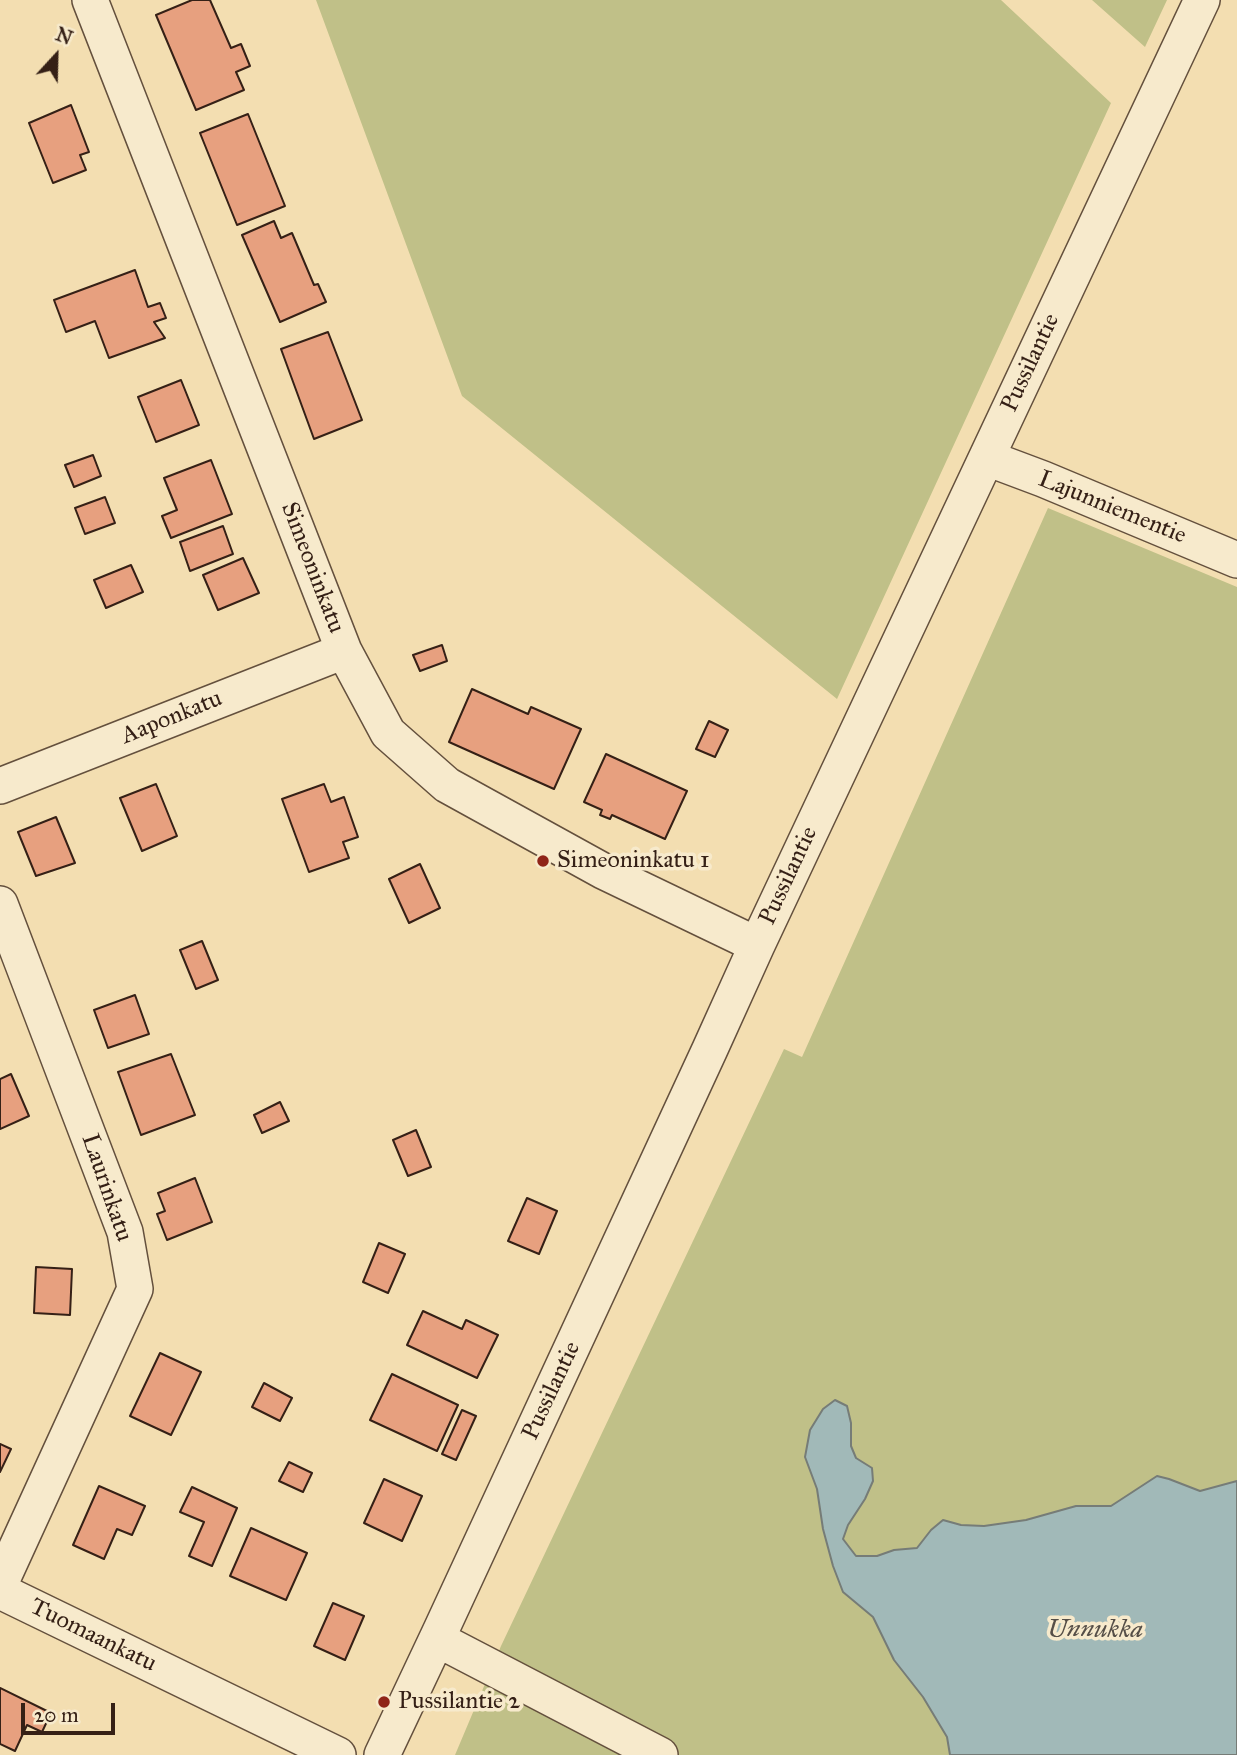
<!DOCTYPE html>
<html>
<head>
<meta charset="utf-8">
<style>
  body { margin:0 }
  #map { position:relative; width:1237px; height:1755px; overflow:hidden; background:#f3deb1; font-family:"IM FELL Great Primer",serif }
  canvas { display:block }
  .north { position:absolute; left:21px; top:21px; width:70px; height:70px; -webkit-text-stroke:5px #f7eacc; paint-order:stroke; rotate:22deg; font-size:19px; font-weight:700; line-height:28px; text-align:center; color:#352016 }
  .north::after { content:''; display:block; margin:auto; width:24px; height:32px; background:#352016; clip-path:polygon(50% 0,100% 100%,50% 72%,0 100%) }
  .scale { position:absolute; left:21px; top:1703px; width:94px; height:32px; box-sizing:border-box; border:4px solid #352016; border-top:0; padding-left:9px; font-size:21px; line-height:24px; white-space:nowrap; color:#352016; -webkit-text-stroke:5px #f7eacc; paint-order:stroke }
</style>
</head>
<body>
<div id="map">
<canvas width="1237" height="1755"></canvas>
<div class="north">N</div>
<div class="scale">20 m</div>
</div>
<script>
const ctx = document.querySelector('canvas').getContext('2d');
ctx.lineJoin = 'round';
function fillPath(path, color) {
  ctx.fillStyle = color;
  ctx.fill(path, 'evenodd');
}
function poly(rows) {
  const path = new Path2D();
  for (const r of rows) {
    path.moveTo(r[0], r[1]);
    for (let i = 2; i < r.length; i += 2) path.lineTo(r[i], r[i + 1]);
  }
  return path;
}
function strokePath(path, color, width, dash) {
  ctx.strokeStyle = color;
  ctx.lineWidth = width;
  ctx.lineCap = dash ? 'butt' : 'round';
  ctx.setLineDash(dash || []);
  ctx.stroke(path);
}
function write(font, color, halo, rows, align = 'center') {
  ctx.font = font + ' "IM FELL Great Primer",serif';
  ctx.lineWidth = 7;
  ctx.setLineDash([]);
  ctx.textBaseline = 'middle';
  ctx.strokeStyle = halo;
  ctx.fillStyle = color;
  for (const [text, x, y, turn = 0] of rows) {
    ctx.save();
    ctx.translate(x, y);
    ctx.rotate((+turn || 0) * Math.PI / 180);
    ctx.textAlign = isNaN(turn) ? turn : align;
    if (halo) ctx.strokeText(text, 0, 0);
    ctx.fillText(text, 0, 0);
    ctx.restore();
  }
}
fillPath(poly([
  [316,0,1001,0,1111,103,837,699,462,396],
  [1092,0,1167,0,1145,47],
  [1048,508,1237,587,1237,1481,1200,1491,1169,1479,1157,1476,1111,1506,1076,1506,1026,1520,984,1526,961,1525,943,1520,931,1530,917,1548,894,1550,877,1556,856,1556,843,1540,848,1525,865,1499,873,1481,871,1468,856,1458,851,1446,851,1423,805,1457,817,1489,823,1529,833,1566,843,1592,873,1617,894,1660,923,1697,947,1737,950,1755,455,1755,501,1646,784,1049,802,1057]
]), '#c0c088');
const water = poly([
  [835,1400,847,1406,851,1423,851,1446,856,1458,872,1468,873,1481,865,1499,848,1525,843,1539,856,1556,877,1556,894,1550,917,1548,931,1530,943,1520,961,1525,984,1526,1026,1520,1076,1506,1111,1506,1157,1476,1169,1479,1200,1491,1237,1481,1237,1755,950,1755,947,1737,923,1697,894,1660,873,1617,843,1592,833,1566,823,1529,817,1489,805,1457,810,1430,823,1409,835,1400]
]);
fillPath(water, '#a1b9b8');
strokePath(water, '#767c77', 2);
const building = poly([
  [192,0,210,0,231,48,241,44,250,66,236,72,244,90,196,110,156,15,192,0],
  [71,105,89,152,80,155,86,170,53,183,29,123,71,105],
  [248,114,285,206,237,225,200,133,248,114],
  [274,221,281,238,292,233,314,285,318,284,326,302,280,322,242,235,274,221],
  [135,270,148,307,160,303,166,318,154,322,165,338,109,358,95,321,66,332,54,300,135,270],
  [328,332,362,420,314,439,281,349,328,332],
  [181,380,199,425,156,442,138,397,181,380],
  [93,455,101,476,74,487,65,465,93,455],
  [211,460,232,514,171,538,162,516,177,510,164,478,211,460],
  [105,497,115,523,85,534,75,508,105,497],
  [223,526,233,554,190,571,180,542,223,526],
  [243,558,259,593,218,610,203,575,243,558],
  [131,565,143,592,106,608,94,580,131,565],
  [442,645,447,661,420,671,413,655,442,645],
  [472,689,528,714,531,707,581,729,554,789,449,742,472,689],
  [709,721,728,730,715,757,696,749,709,721],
  [606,754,687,791,665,839,612,815,610,819,600,815,602,810,584,802,606,754],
  [156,784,177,836,142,851,120,798,156,784],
  [324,784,331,802,344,797,358,837,343,842,349,858,309,872,282,799,324,784],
  [56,817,75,863,36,876,18,832,56,817],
  [420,864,440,908,409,923,389,879,420,864],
  [202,941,218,980,196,989,180,950,202,941],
  [135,995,149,1034,108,1048,94,1010,135,995],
  [171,1054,195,1115,141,1135,118,1072,171,1054],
  [11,1074,29,1116,0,1129,0,1079,11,1074],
  [280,1102,289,1121,262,1133,254,1115,280,1102],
  [416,1130,431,1167,408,1176,393,1140,416,1130],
  [195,1178,212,1222,167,1240,157,1214,165,1211,158,1193,195,1178],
  [527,1198,557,1211,539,1254,508,1241,527,1198],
  [379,1243,405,1254,388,1293,363,1282,379,1243],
  [36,1267,72,1269,70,1315,34,1313,36,1267],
  [423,1311,462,1329,466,1320,498,1335,477,1378,407,1345,423,1311],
  [160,1353,201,1372,171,1435,130,1416,160,1353],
  [392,1374,458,1405,437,1451,370,1420,392,1374],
  [264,1383,292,1398,280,1421,252,1407,264,1383],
  [462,1410,476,1416,456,1460,442,1454,462,1410],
  [0,1444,11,1449,0,1472,0,1444],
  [289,1462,312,1473,303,1492,279,1481,289,1462],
  [384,1479,422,1496,402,1541,364,1523,384,1479],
  [99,1486,145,1506,132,1535,117,1529,104,1559,73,1545,99,1486],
  [192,1487,237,1508,212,1566,189,1556,204,1522,180,1512,192,1487],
  [251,1528,307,1553,286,1600,230,1576,251,1528],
  [333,1603,364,1616,345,1660,314,1646,333,1603],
  [0,1688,51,1713,42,1732,27,1725,15,1751,0,1744,0,1688]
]);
fillPath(building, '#e7a07f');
strokePath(building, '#352016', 2);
const minor = poly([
  [90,0,344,651,388,733,447,785,603,871,757,945],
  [987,458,1043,479,1237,560],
  [0,786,344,651],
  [0,904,125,1232,135,1289,0,1584],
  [0,1591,338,1755],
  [437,1639,660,1755],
  [382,1755,441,1630,710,1049,757,945,1202,0]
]);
strokePath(minor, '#64503d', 38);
strokePath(minor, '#f7eacc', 35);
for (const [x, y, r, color] of [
  [543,861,7,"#8f2418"],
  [384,1702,7,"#8f2418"]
]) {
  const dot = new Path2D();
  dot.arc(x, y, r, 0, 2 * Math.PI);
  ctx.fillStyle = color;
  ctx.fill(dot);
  strokePath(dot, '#f7eacc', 2.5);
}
write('24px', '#352016', '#f7eacc', [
  ["Pussilantie",1031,363,-65],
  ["Lajunniementie",1112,508,22],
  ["Simeoninkatu",312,568,69],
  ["Aaponkatu",172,718,-22],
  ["Pussilantie",789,876,-65],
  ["Laurinkatu",106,1188,71],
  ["Pussilantie",552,1391,-65],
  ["Tuomaankatu",93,1636,26]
]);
write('24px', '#352016', '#f7eacc', [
  ["Simeoninkatu 1",557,861],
  ["Pussilantie 2",398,1702]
], 'left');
write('italic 26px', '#554e47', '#f7eacc', [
  ["Unnukka",1095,1631]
]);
</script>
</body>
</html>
